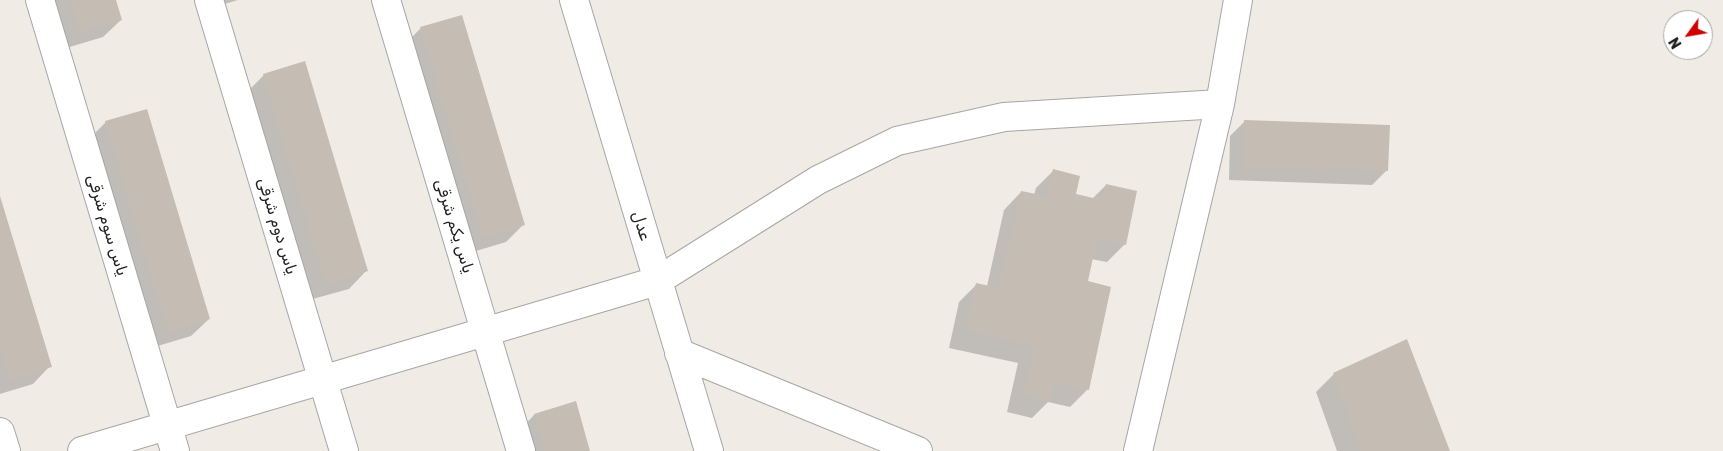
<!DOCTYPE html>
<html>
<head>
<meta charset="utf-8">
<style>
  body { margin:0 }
  #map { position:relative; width:1723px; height:451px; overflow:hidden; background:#f0ece5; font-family:Rubik,sans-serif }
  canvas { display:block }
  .north { position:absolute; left:1663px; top:10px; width:50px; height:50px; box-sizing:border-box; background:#fff; border:1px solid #a5a5a5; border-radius:50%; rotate:238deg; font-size:14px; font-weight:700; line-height:20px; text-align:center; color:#1f1f1f }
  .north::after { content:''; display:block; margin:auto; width:18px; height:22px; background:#ce0001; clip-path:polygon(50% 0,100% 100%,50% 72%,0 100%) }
</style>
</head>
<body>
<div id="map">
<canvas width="1723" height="451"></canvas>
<div class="north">N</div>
</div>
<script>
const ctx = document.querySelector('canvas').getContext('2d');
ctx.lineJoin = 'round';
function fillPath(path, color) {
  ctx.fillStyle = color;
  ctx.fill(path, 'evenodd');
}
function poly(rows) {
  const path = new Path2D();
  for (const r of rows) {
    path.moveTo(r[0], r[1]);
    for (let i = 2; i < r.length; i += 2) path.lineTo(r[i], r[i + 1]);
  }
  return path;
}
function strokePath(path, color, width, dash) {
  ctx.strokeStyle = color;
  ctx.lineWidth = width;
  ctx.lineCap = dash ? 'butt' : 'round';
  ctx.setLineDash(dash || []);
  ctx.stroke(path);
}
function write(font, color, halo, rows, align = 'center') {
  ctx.font = font + ' Rubik,Cairo,sans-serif';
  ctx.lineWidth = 4;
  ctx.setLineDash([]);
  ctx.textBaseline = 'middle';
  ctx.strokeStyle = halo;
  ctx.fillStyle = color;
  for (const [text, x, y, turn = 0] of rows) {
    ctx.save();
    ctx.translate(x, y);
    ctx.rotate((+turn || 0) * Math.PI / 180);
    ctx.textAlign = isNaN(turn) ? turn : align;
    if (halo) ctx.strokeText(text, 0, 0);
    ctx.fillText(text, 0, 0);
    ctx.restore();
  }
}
fillPath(poly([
  [48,0,115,0,121,20,103,37,63,49],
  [219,0,238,0,221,5],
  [421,28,524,224,506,242,466,254,403,46],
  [264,75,366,271,349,289,309,300,246,93],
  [1245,121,1387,170,1372,185,1229,180,1230,136],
  [106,122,209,319,191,336,151,348,88,140],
  [1053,171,1075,195,1092,199,1106,185,1125,244,1107,262,1091,259,1086,282,1088,389,1070,407,1048,402,1032,418,1007,412,1018,363,949,348,959,302,977,284,987,286,1004,210,1021,192,1034,195,1036,188],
  [0,198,50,366,33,384,0,394],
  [1334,374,1448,451,1337,451,1316,392],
  [575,403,589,451,522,451,517,433,534,415]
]), '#0003');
fillPath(poly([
  [71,0,116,0,122,20,80,32],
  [462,15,525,225,483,237,420,27],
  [305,61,368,271,326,284,263,74],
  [147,109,210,319,168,331,105,121],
  [1244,120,1390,125,1388,171,1243,166],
  [1053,169,1080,176,1076,194,1102,200,1106,184,1137,191,1126,245,1097,239,1088,281,1111,287,1089,390,1055,382,1051,401,1024,395,1035,346,966,330,976,283,999,288,1021,191,1047,196],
  [0,196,52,367,10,379,0,346],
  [1407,339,1450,451,1361,451,1333,373],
  [576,401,590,451,545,451,534,414]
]), '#c5bcb4');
const street = poly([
  [40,0,175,451],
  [209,0,344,451],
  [386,0,521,451],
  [574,0,709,451],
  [679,353,918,451],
  [0,432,6,451],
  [82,451,657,281,818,180,897,141,1004,117,1220,104],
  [1138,451,1220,104,1238,0]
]);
strokePath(street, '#a6a6a6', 30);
strokePath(street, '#fff', 28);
write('16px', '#1f1f1f', '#fff', [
  ["یاس سوم شرقی",107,225,73],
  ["یاس دوم شرقی",277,226,73],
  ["یاس یکم شرقی",454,226,73],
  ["عدل",641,226,73]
]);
</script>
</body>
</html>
